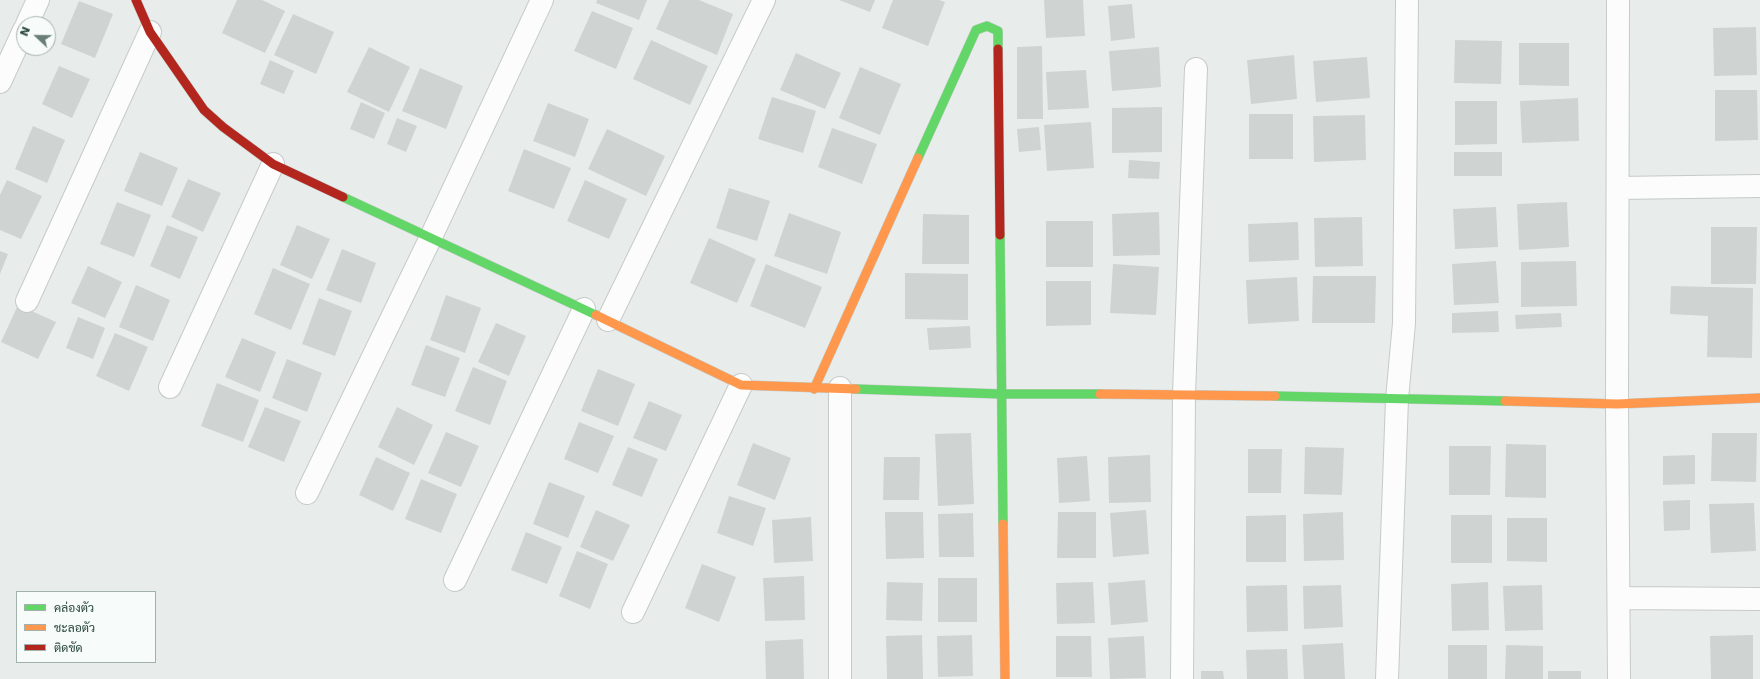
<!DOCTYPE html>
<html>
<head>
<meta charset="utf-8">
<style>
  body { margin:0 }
  #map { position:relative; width:1760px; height:679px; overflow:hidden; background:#e8edeb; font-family:"DejaVu Sans",Sarabun,sans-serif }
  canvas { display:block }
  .legend { position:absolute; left:16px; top:591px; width:140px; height:72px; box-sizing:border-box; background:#f7fbf9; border:1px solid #a3b1ad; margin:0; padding:5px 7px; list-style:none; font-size:12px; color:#24423a }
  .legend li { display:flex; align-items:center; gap:8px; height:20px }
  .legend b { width:20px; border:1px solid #a3b1ad }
  .north { position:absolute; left:16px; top:16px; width:40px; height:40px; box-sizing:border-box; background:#f7fbf9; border:1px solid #a3b1ad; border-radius:50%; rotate:292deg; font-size:11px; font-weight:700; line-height:16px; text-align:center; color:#24423a }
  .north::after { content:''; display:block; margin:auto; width:14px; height:18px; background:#697e78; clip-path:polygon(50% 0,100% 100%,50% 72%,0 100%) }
</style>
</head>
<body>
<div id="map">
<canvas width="1760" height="679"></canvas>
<ul class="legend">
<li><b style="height:5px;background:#63d668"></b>คล่องตัว</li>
<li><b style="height:5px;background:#ff974d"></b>ชะลอตัว</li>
<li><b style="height:5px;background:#b3261e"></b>ติดขัด</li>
</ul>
<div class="north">N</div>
</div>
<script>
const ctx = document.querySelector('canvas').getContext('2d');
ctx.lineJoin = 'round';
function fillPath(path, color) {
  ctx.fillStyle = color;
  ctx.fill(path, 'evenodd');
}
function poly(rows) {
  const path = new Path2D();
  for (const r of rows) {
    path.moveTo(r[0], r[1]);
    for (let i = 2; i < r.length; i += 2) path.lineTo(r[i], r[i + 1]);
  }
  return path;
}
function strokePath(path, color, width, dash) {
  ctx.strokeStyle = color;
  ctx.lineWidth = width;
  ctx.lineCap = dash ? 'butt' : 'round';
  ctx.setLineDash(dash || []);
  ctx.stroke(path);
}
fillPath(poly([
  [237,0,262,0,285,11,265,53,222,33],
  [597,0,647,0,639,20,596,3],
  [669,0,699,0,733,14,717,55,656,29],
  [839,0,875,0,870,12],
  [893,0,939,0,945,2,928,46,882,28],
  [1044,0,1083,0,1085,36,1046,38],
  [79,1,113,14,95,58,61,44],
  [1132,4,1135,38,1111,41,1108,6],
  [592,11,633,28,616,69,574,51],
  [293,14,334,32,316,74,274,55],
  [1756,27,1757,75,1714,76,1713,28],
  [651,40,708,66,690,105,633,79],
  [1455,40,1502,41,1501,84,1454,83],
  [1519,43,1569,43,1569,86,1519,85],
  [1042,46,1043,119,1017,119,1017,47],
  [369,47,410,67,389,112,347,92],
  [1159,47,1161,87,1112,91,1109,51],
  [796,53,841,73,825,109,780,90],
  [1294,55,1297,99,1251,104,1247,60],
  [1367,57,1370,98,1316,102,1313,61],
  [270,60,294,71,284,94,260,84],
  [59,66,90,79,72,118,42,104],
  [860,67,901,84,880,135,839,118],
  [420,68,463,86,446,129,402,111],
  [1086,70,1089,108,1048,110,1046,72],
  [1715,90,1757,90,1758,140,1715,141],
  [772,97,816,111,803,153,758,139],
  [1578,98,1579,141,1522,143,1520,101],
  [1455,101,1497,101,1497,144,1455,145],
  [361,102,385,113,374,139,350,129],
  [548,103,589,119,575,157,533,141],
  [1162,107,1162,152,1112,153,1112,108],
  [1249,114,1293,114,1293,159,1249,159],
  [1365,115,1366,160,1314,162,1313,116],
  [397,118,417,126,406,152,387,144],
  [1091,122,1094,168,1047,171,1044,125],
  [33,126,65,140,47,183,15,169],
  [1039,127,1041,150,1019,152,1017,129],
  [832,128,877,144,862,184,818,167],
  [607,129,665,156,646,196,588,169],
  [524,149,571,168,554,209,508,191],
  [140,152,178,168,162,206,124,191],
  [1454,152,1502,152,1502,176,1454,176],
  [1129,160,1160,162,1159,179,1128,178],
  [188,179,221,193,203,232,171,217],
  [7,180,42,196,21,239,0,230,0,195],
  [585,180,627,199,609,239,567,221],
  [729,188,770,201,757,241,716,228],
  [117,202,151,215,134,257,100,244],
  [1567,202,1569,247,1519,250,1517,204],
  [1496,207,1498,247,1455,249,1453,209],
  [1159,212,1160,255,1113,256,1112,214],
  [789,213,841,232,827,274,774,256],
  [923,214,969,215,969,264,922,264],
  [1362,217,1363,266,1315,267,1314,218],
  [1046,221,1093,221,1093,267,1046,267],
  [1298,222,1299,260,1249,262,1248,224],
  [167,225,198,237,180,279,150,266],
  [297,225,330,239,312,279,280,265],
  [1711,227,1757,227,1756,284,1711,284],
  [709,238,756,259,737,303,690,283],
  [342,249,376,263,361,303,326,290],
  [0,251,8,254,0,274],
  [1496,261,1499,303,1454,305,1452,264],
  [1576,261,1577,306,1521,307,1521,262],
  [766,264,822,287,805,328,750,306],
  [1113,264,1159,267,1156,315,1110,313],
  [88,266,122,282,105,318,71,303],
  [273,268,310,284,291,330,254,314],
  [905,273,968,274,968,320,905,319],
  [1313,276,1376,276,1375,323,1312,323],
  [1297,277,1299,321,1248,324,1246,280],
  [1046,281,1091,281,1091,325,1046,326],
  [136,285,170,300,153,341,119,327],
  [1671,286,1753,288,1752,358,1707,357,1708,316,1670,314],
  [446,295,481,308,465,353,430,340],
  [319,298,352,311,335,356,302,344],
  [18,305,56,322,38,359,1,342],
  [1498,311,1499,332,1452,333,1452,313],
  [1561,313,1562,327,1516,329,1515,315],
  [78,317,105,328,93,359,66,348],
  [496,323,526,336,509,376,478,362],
  [970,326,971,348,929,350,927,328],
  [115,333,148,347,129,391,96,376],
  [242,338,276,352,260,392,225,377],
  [426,345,460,358,445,397,411,385],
  [287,359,322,373,307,412,272,398],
  [473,367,507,381,490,425,455,411],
  [598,369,635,384,618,426,581,411],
  [217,383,259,400,243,442,201,426],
  [649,401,682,415,666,451,633,438],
  [265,407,301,421,284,462,248,447],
  [397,407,433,425,414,465,378,447],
  [579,422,614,436,598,473,564,459],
  [446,432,479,446,461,487,428,473],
  [971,433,974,504,938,506,935,434],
  [1712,433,1757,433,1756,482,1711,481],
  [753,443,791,458,775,500,737,485],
  [1506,444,1546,445,1546,498,1505,497],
  [1449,446,1491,446,1490,495,1449,495],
  [628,447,658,459,642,497,612,485],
  [1305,447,1344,448,1342,495,1304,494],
  [1248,449,1282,449,1281,493,1248,493],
  [1150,455,1151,502,1109,503,1108,457],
  [1695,455,1695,484,1663,485,1663,456],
  [1087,456,1090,501,1059,503,1057,458],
  [376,457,410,473,393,511,359,495],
  [884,457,920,457,919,500,883,500],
  [421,479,457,494,441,533,405,519],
  [549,482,585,496,568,538,533,524],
  [729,496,766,508,753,546,717,533],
  [1690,500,1690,530,1664,531,1663,501],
  [1754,503,1756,551,1711,553,1709,504],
  [596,510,630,525,613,561,580,547],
  [1146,510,1149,554,1113,557,1110,513],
  [885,512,923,512,924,558,886,559],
  [1058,512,1096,512,1096,558,1057,558],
  [1343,512,1344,560,1304,561,1303,514],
  [973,513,974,557,939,557,938,514],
  [1286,515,1286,562,1246,562,1246,516],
  [1451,515,1492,515,1492,563,1451,563],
  [811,517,813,561,774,563,772,520],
  [1507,518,1547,518,1547,562,1507,561],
  [526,532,562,547,547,584,511,570],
  [577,551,608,564,590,609,559,596],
  [702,564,736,577,719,622,685,608],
  [804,576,805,620,765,621,763,578],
  [938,578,977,578,977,622,938,622],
  [1145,580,1148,622,1111,625,1108,583],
  [887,582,923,583,922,621,886,620],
  [1093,582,1095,623,1057,624,1056,583],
  [1488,582,1489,630,1452,631,1451,584],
  [1287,585,1288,631,1247,632,1246,586],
  [1341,585,1343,627,1304,629,1303,586],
  [1542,585,1543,630,1505,631,1503,586],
  [922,635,923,679,887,679,886,636],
  [972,635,973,676,938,677,937,636],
  [1753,635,1753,679,1711,679,1710,636],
  [1056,636,1091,636,1092,677,1056,677],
  [1144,636,1146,678,1110,679,1108,638],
  [803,639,804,679,766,679,765,641],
  [1343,643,1345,679,1304,679,1302,645],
  [1448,645,1487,645,1487,679,1448,679],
  [1506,645,1543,646,1543,679,1505,679],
  [1287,649,1288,679,1247,679,1246,650],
  [1201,671,1223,671,1224,679,1201,679],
  [1548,671,1581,671,1581,679,1548,679]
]), '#cfd4d2');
const street = poly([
  [1618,0,1617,404,1619,679],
  [27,24,38,0],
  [0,82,24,30],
  [1618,188,1760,186],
  [27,301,150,32],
  [608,320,764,0],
  [170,387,273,164],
  [840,388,840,679],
  [307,493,431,237,542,0],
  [455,580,584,309],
  [1619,598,1760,599],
  [633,612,741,385],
  [1182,679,1184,394,1196,69],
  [1387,679,1397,399,1404,323,1407,0]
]);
const fast = poly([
  [918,158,976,30,987,26,998,31,998,49],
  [343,197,596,315],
  [1000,235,1003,524],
  [856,389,1001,394,1100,394],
  [1275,396,1505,401]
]);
const slow = poly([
  [596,315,741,385,856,389],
  [814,389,918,158],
  [1100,394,1275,396],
  [1505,401,1617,404,1760,398],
  [1003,524,1005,679]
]);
const jam = poly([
  [136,0,150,32,204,110,223,127,273,164,343,197],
  [998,49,1000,235]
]);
strokePath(street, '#c5cac8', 24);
strokePath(fast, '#c3cbc8', 10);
strokePath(slow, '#c3cbc8', 10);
strokePath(jam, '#c3cbc8', 10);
strokePath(street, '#fcfcfc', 22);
strokePath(fast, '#63d668', 9);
strokePath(slow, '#ff974d', 9);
strokePath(jam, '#b3261e', 9);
</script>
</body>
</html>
